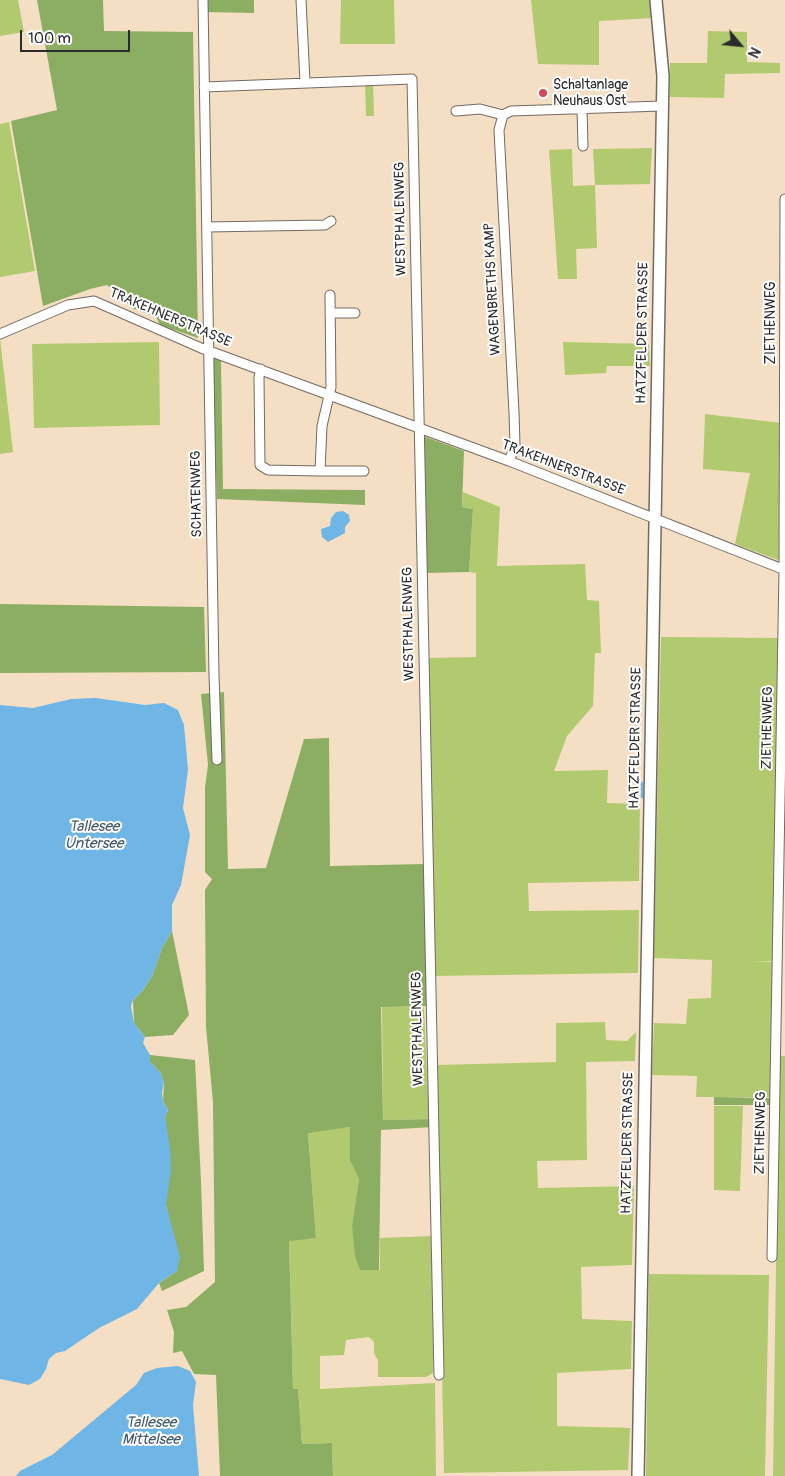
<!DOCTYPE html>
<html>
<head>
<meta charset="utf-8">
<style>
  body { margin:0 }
  #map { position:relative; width:785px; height:1476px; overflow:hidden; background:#f5dfc4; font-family:Pangolin,sans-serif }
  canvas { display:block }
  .north { position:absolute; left:715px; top:20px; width:50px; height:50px; -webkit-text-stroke:4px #fff; paint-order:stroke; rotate:118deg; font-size:14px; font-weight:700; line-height:20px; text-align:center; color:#2b2b2b }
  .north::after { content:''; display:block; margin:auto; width:18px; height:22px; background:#2b2b2b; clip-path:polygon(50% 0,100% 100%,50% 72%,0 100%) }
  .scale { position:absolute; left:20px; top:30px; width:110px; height:22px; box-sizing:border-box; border:2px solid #2b2b2b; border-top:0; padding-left:6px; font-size:15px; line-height:18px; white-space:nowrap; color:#2b2b2b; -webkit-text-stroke:4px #fff; paint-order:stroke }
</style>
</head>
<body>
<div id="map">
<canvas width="785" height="1476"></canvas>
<div class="north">N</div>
<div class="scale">100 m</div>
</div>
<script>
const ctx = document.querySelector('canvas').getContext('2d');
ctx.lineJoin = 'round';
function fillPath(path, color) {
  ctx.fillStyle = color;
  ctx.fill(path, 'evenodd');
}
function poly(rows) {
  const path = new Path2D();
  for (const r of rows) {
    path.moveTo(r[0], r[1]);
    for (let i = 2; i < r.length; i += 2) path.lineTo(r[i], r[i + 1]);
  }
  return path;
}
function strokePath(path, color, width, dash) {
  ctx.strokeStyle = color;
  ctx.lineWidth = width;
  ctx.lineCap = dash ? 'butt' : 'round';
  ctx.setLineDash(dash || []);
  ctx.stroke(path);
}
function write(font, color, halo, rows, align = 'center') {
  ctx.font = font + ' Pangolin,sans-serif';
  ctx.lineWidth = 4;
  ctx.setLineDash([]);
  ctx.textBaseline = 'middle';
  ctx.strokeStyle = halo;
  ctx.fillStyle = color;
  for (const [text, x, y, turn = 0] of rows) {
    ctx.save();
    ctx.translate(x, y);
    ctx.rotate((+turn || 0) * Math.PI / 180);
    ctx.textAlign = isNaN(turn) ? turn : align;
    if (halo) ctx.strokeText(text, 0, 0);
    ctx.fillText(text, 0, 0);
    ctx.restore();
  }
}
fillPath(poly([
  [0,0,18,0,24,32,0,36],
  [341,0,394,0,395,44,340,44],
  [531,0,650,0,652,18,599,21,599,65,538,64],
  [708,31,747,32,747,62,780,63,780,73,725,74,724,98,670,97,670,63,707,63],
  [365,84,373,84,374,116,366,116],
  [9,122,35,271,0,277,0,124],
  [652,148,650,184,595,185,597,248,576,249,577,279,558,279,549,150,572,149,573,186,595,185,593,149],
  [0,338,13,452,0,454],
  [159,342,160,425,34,428,32,344],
  [563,342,649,344,650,366,607,366,606,373,565,375],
  [705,414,782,423,781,561,735,544,750,473,703,469],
  [463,492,500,507,497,566,585,564,587,600,599,601,601,653,595,653,593,706,567,736,554,771,608,770,607,803,640,804,639,881,528,883,529,911,639,910,638,973,434,976,433,887,444,887,433,887,429,658,476,657,476,573,469,572,473,509,462,507],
  [661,637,780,638,774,961,753,961,774,962,771,1097,696,1097,697,1076,652,1075,654,1023,686,1024,688,999,711,998,712,960,654,958],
  [382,1006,424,1007,429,1119,383,1120],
  [605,1022,606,1040,627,1041,636,1032,635,1061,586,1062,587,1160,537,1161,538,1188,634,1186,632,1265,581,1267,582,1319,632,1321,631,1369,557,1373,557,1426,630,1428,628,1470,444,1473,436,1065,556,1062,556,1023],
  [779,1056,785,1056,785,1476,773,1476],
  [714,1106,743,1106,740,1191,714,1190],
  [350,1127,350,1161,359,1179,352,1225,360,1270,380,1270,380,1238,433,1236,433,1373,426,1377,378,1377,378,1361,374,1353,374,1342,369,1337,346,1340,344,1355,320,1356,320,1389,435,1383,436,1476,333,1476,332,1443,302,1444,298,1389,293,1389,289,1240,316,1238,308,1132],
  [649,1274,769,1275,765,1476,646,1476]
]), '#b1ca70');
fillPath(poly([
  [37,0,103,0,104,31,193,32,198,338,160,325,156,317,134,309,107,285,90,289,43,306,11,121,57,110],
  [206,0,254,0,254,13,207,12],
  [212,357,221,361,223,489,365,490,365,505,217,499],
  [423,436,464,451,462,507,473,509,469,572,425,573],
  [0,604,204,607,206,672,0,673],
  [224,692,228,869,266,868,304,739,329,738,330,866,424,864,427,1006,381,1007,383,1120,433,1119,433,1127,381,1130,379,1270,360,1270,355,1256,352,1225,359,1179,350,1161,350,1127,308,1133,316,1238,289,1241,293,1389,298,1389,302,1444,332,1443,333,1476,220,1476,216,1375,194,1374,182,1351,173,1353,174,1332,167,1310,186,1307,215,1282,213,1102,206,1027,205,890,212,879,205,872,205,788,208,765,201,694],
  [172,931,189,1015,173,1035,145,1037,134,1023,133,1000,143,990,152,976,162,948],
  [150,1055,195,1060,201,1182,204,1271,162,1291,159,1283,177,1271,171,1227,166,1205,165,1117,168,1110,163,1101,164,1082,160,1072,150,1062],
  [714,1097,771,1098,771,1105,714,1105]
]), '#8cae62');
fillPath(poly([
  [343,511,349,515,350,521,345,527,345,533,328,542,322,537,321,529,330,526,331,518,336,512],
  [96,698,145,705,164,703,178,710,184,725,188,770,183,808,190,835,181,885,172,905,172,931,162,948,152,976,143,990,133,1000,131,1006,134,1023,145,1037,143,1043,150,1055,150,1062,160,1072,164,1082,162,1093,163,1101,168,1110,165,1117,170,1148,171,1170,166,1205,180,1257,177,1271,159,1283,137,1309,99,1328,65,1351,56,1353,49,1359,46,1369,40,1379,29,1385,0,1379,0,705,33,708,71,699],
  [178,1366,190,1371,196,1382,193,1405,199,1476,16,1476,20,1471,52,1455,136,1385,144,1373,157,1368]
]), '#6fb6e6');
strokePath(poly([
  [642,797,642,783]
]), '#6fb6e6', 2.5);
const street = poly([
  [203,0,214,675,217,760],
  [301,0,305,82],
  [204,87,412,79,439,1375],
  [582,108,583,146],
  [456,111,480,109,503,115],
  [207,227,325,225,331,221],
  [330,313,355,313],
  [0,334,68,305,94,301,201,348,509,461,785,570],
  [261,369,259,377,260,465,268,470,320,471,322,426,331,387,330,295],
  [509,461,515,446,514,412,499,130,503,115,511,111,662,106],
  [320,471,364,471],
  [772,1257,784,570,785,199]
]);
const secondary = poly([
  [638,1476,663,76,656,0]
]);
strokePath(street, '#726a61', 11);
strokePath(secondary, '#726a61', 14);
strokePath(street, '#fff', 9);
strokePath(secondary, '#fff', 11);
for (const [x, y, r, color] of [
  [543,93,5,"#d1495b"]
]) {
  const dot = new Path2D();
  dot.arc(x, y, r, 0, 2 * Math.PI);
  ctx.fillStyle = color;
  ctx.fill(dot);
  strokePath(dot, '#fff', 2);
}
write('14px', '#2b2b2b', '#fff', [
  ["Schaltanlage",553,85],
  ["Neuhaus Ost",553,101]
], 'left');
write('14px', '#2b2b2b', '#fff', [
  ["WESTPHALENWEG",401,219,-91],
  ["WAGENBRETHS KAMP",493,289,-93],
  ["TRAKEHNERSTRASSE",170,318,23],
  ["ZIETHENWEG",771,323,-90],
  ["HATZFELDER STRASSE",643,333,-89],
  ["TRAKEHNERSTRASSE",563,468,21],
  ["SCHATENWEG",197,494,-91],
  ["WESTPHALENWEG",409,624,-91],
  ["ZIETHENWEG",768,728,-89],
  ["HATZFELDER STRASSE",636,738,-89],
  ["WESTPHALENWEG",418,1029,-91],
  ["ZIETHENWEG",761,1133,-89],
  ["HATZFELDER STRASSE",628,1143,-89]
]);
write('italic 15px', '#435c6c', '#fff', [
  ["Tallesee",94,827],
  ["Untersee",94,844],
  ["Tallesee",151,1423],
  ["Mittelsee",151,1440]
]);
</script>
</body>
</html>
